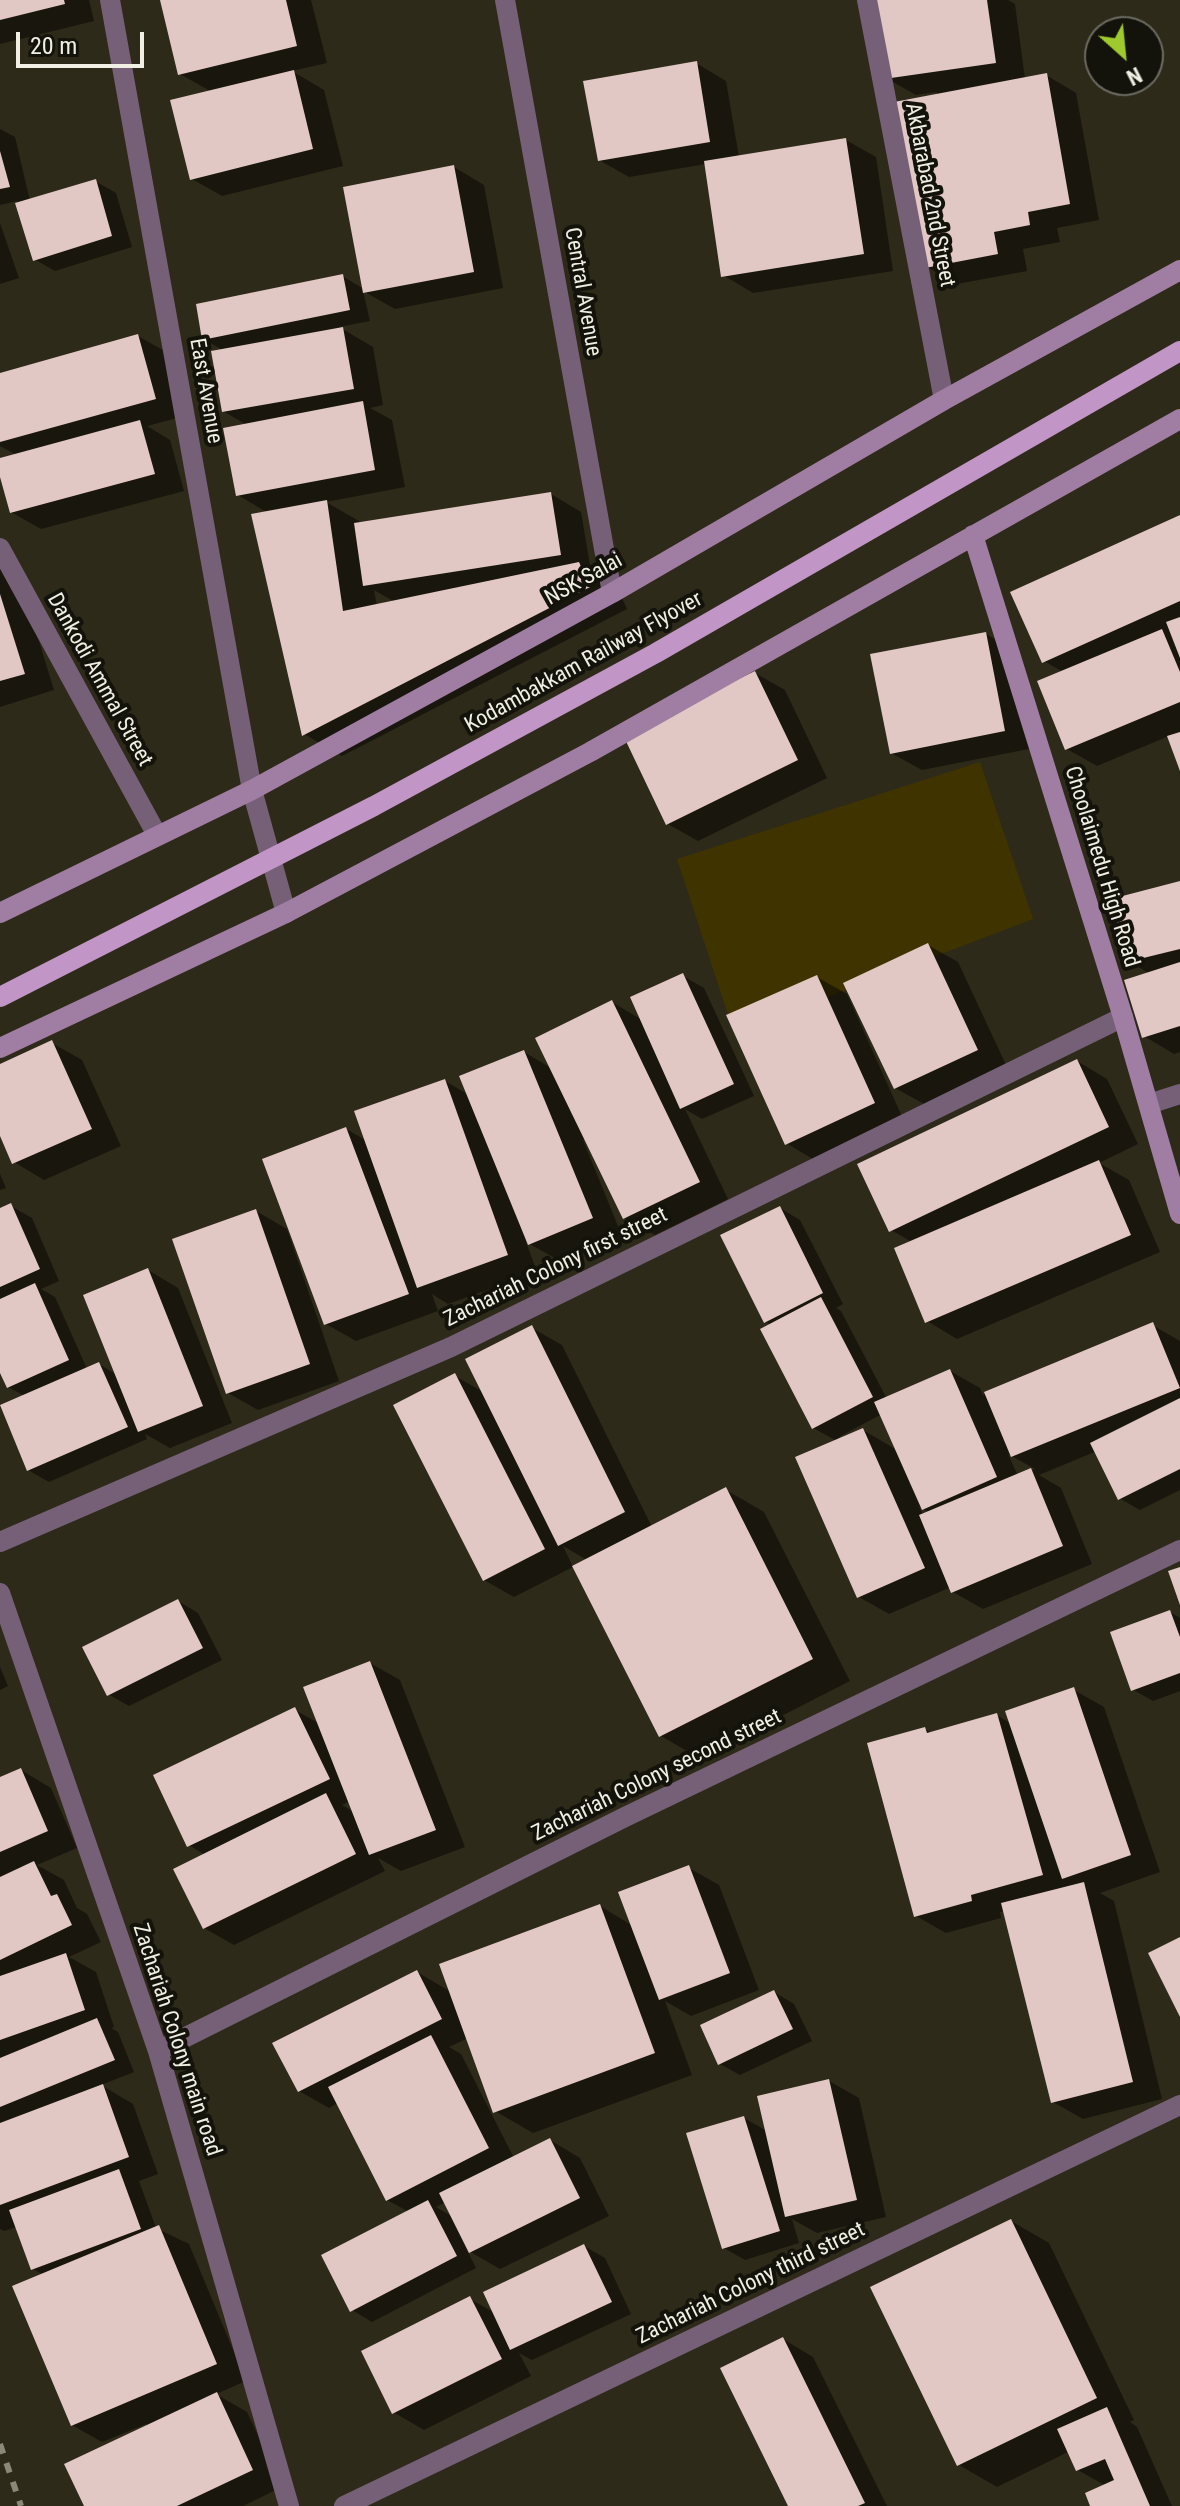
<!DOCTYPE html>
<html>
<head>
<meta charset="utf-8">
<style>
  body { margin:0 }
  #map { position:relative; width:1180px; height:2506px; overflow:hidden; background:#2e2a19; font-family:"Roboto Condensed",sans-serif }
  canvas { display:block }
  .north { position:absolute; left:1084px; top:16px; width:80px; height:80px; box-sizing:border-box; background:#14130b; border:2px solid #6c6b62; border-radius:50%; rotate:153deg; font-size:22px; font-weight:700; line-height:32px; text-align:center; color:#f1efe4 }
  .north::after { content:''; display:block; margin:auto; width:28px; height:36px; background:#9eca2e; clip-path:polygon(50% 0,100% 100%,50% 72%,0 100%) }
  .scale { position:absolute; left:16px; top:32px; width:128px; height:36px; box-sizing:border-box; border:4px solid #f1efe4; border-top:0; padding-left:10px; font-size:24px; line-height:28px; white-space:nowrap; color:#f1efe4; -webkit-text-stroke:6px #14130b; paint-order:stroke }
</style>
</head>
<body>
<div id="map">
<canvas width="1180" height="2506"></canvas>
<div class="north">N</div>
<div class="scale">20 m</div>
</div>
<script>
const ctx = document.querySelector('canvas').getContext('2d');
ctx.lineJoin = 'round';
function fillPath(path, color) {
  ctx.fillStyle = color;
  ctx.fill(path, 'evenodd');
}
function poly(rows) {
  const path = new Path2D();
  for (const r of rows) {
    path.moveTo(r[0], r[1]);
    for (let i = 2; i < r.length; i += 2) path.lineTo(r[i], r[i + 1]);
  }
  return path;
}
function strokePath(path, color, width, dash) {
  ctx.strokeStyle = color;
  ctx.lineWidth = width;
  ctx.lineCap = dash ? 'butt' : 'round';
  ctx.setLineDash(dash || []);
  ctx.stroke(path);
}
function write(font, color, halo, rows, align = 'center') {
  ctx.font = font + ' "Roboto Condensed",sans-serif';
  ctx.lineWidth = 8;
  ctx.setLineDash([]);
  ctx.textBaseline = 'middle';
  ctx.strokeStyle = halo;
  ctx.fillStyle = color;
  for (const [text, x, y, turn = 0] of rows) {
    ctx.save();
    ctx.translate(x, y);
    ctx.rotate((+turn || 0) * Math.PI / 180);
    ctx.textAlign = isNaN(turn) ? turn : align;
    if (halo) ctx.strokeText(text, 0, 0);
    ctx.fillText(text, 0, 0);
    ctx.restore();
  }
}
fillPath(poly([
  [980,762,1033,919,734,1033,677,859]
]), '#3f3400');
fillPath(poly([
  [0,0,89,0,94,21,0,44],
  [162,0,311,0,327,63,292,71,324,90,343,166,222,196,192,179,212,92,180,74],
  [886,0,1008,0,1015,4,1025,79,1046,75,1076,93,1099,220,1057,228,1060,242,1023,249,1027,271,957,284,927,267,937,96,937,92,916,95,886,78],
  [696,63,726,81,739,157,846,140,876,157,893,271,753,293,723,275,706,164,629,177,599,160],
  [0,129,15,137,30,201,95,181,116,193,132,247,55,271,34,259,17,201,0,205],
  [454,167,484,185,503,288,395,309,363,291,370,321,339,327,373,347,383,405,370,408,392,420,405,487,326,502,364,524,551,494,581,512,591,571,617,587,627,609,342,756,304,734,268,513,238,495,247,425,223,411,224,351,204,339,342,276,364,289],
  [374,590,395,602,377,606],
  [0,223,19,278,0,284],
  [138,336,168,353,185,416,147,426,170,440,184,491,41,529,11,512,0,460,17,455,0,446,0,375],
  [1180,518,1180,766,1169,736,1097,766,1067,749,1063,672,1044,661],
  [0,562,18,573,54,690,0,707],
  [986,634,1016,651,1034,748,922,770,891,753],
  [755,673,785,690,827,778,698,841,668,824],
  [1180,883,1180,1052,1174,1054,1144,1036,1150,974,1129,961],
  [928,945,958,962,1007,1067,926,1105,895,1088],
  [683,976,704,988,754,1096,702,1119,685,1109,728,1199,655,1235,625,1218,586,1139,583,1140,622,1236,560,1261,526,1242,537,1272,448,1304,432,1294,438,1311,356,1341,326,1324,346,1129,367,1141,445,1081,469,1095,524,1052,551,1068,612,1002,642,1020],
  [817,977,847,994,904,1121,816,1161,786,1143],
  [52,1043,82,1060,121,1146,44,1180,14,1162,0,1131,0,1066],
  [1077,1061,1107,1079,1138,1144,1099,1163,1129,1180,1160,1252,957,1339,927,1321,912,1242,891,1230],
  [0,1174,6,1188,0,1190],
  [11,1206,32,1218,59,1281,41,1289,55,1297,87,1369,99,1364,117,1375,148,1270,178,1288,232,1423,170,1448,145,1434,147,1439,49,1482,28,1470,1,1407,25,1396,8,1387,0,1368,0,1210],
  [780,1208,800,1220,843,1304,836,1308,841,1311,887,1399,950,1371,980,1388,983,1395,1152,1325,1180,1341,1180,1490,1140,1510,1119,1498,1097,1451,1039,1475,1061,1488,1092,1564,983,1609,953,1592,951,1587,889,1614,859,1597,837,1441,813,1428,771,1325,765,1321],
  [882,1414,897,1450,863,1430,841,1440,839,1437],
  [1008,1454,1035,1469,1018,1476],
  [919,1506,930,1513,923,1515],
  [256,1211,287,1229,339,1381,258,1410,228,1393],
  [532,1328,562,1345,652,1527,726,1490,764,1512,850,1681,699,1758,661,1736,587,1560,563,1546,573,1567,514,1597,484,1580,455,1376,485,1393],
  [178,1601,198,1613,222,1660,129,1706,108,1694],
  [1170,1612,1180,1618,1180,1691,1153,1701,1132,1689],
  [370,1663,400,1680,465,1847,401,1871,378,1858,385,1871,234,1945,204,1928,205,1855,189,1845,295,1710,320,1724],
  [350,1801,354,1812,342,1805],
  [0,1667,8,1686,0,1690],
  [1074,1690,1104,1707,1160,1872,1100,1893,1114,1901,1162,2099,1083,2119,1053,2102,1005,1911,1000,1912,1001,1918,946,1933,916,1916,925,1729,932,1733,996,1715,1012,1724],
  [21,1770,51,1788,77,1848,37,1865,64,1880,77,1908,87,1914,101,1942,69,1957,96,1972,114,2027,111,2028,118,2032,134,2072,101,2085,133,2104,158,2174,139,2181,156,2228,189,2244,246,2381,216,2394,247,2412,282,2487,243,2506,86,2506,148,2427,146,2424,102,2442,72,2425,44,2275,33,2269,17,2227,4,2231,0,2229,0,1779],
  [689,1868,719,1885,759,1990,691,2016,665,2001,692,2075,533,2133,495,2111,468,2038,449,2047,461,2054,514,2158,550,2140,580,2158,609,2216,500,2269,467,2250,476,2268,372,2322,352,2310,409,2212,387,2200,338,2103,329,2108,299,2091,417,1972,451,1992,600,1906,633,1926],
  [446,2202,453,2217,436,2207],
  [774,1992,794,2004,812,2041,740,2075,720,2064],
  [829,2081,859,2098,886,2217,817,2233,792,2219,799,2243,745,2260,724,2248,744,2118,767,2131],
  [1011,2221,1049,2243,1134,2420,1130,2422,1137,2427,1172,2506,1093,2506,1106,2486,1078,2470,1070,2451,997,2487,959,2465],
  [584,2246,605,2258,631,2314,532,2360,519,2353,531,2376,424,2430,393,2412,470,2299,495,2313],
  [783,2339,813,2357,887,2506,790,2506]
]), '#0007');
fillPath(poly([
  [0,0,64,0,65,4,0,20],
  [160,0,286,0,297,46,178,75],
  [873,0,987,0,996,63,884,79],
  [697,61,710,142,598,161,583,81],
  [294,70,313,149,190,180,170,100],
  [1047,73,1070,204,1028,212,1030,225,994,232,998,254,925,268,894,102],
  [846,138,864,254,721,277,704,161],
  [0,151,10,187,0,189],
  [454,165,474,272,363,293,343,187],
  [96,179,112,236,33,261,15,203],
  [343,274,350,310,202,340,196,304],
  [343,327,354,389,222,412,211,351],
  [138,334,156,399,0,442,0,373],
  [363,401,375,470,236,496,223,428],
  [140,420,155,474,10,513,0,477,0,458],
  [551,492,561,555,363,586,354,523],
  [327,500,343,611,579,562,590,587,302,736,251,514],
  [1180,515,1180,601,1042,663,1010,592],
  [0,594,25,674,0,681],
  [1180,617,1180,658,1166,622],
  [1162,629,1180,672,1180,702,1065,750,1037,681],
  [986,632,1005,731,890,754,870,654],
  [755,671,798,760,666,825,623,735],
  [1180,732,1180,771,1167,736],
  [1180,881,1180,949,1127,962,1111,899],
  [928,943,978,1050,894,1089,843,983],
  [1180,962,1180,1026,1142,1038,1124,980],
  [683,973,734,1084,680,1109,630,997],
  [817,975,875,1103,785,1145,726,1015],
  [612,1000,700,1182,623,1219,535,1038],
  [52,1040,92,1129,12,1164,0,1136,0,1064],
  [524,1050,593,1218,528,1245,459,1076],
  [1077,1059,1109,1127,889,1232,857,1164],
  [445,1079,508,1255,417,1288,354,1111],
  [346,1127,409,1294,324,1325,262,1159],
  [1099,1160,1131,1235,925,1323,894,1248],
  [11,1203,40,1269,0,1287,0,1208],
  [780,1206,823,1293,764,1323,720,1235],
  [256,1209,310,1364,226,1394,172,1239],
  [148,1268,203,1406,138,1432,83,1295],
  [35,1283,69,1360,7,1388,0,1373,0,1299],
  [821,1297,873,1397,812,1429,760,1329],
  [1153,1322,1180,1388,1011,1457,984,1392],
  [532,1325,625,1512,558,1546,465,1359],
  [99,1362,128,1427,27,1471,0,1405],
  [950,1369,997,1477,922,1510,874,1402],
  [455,1373,545,1549,483,1581,393,1405],
  [1180,1398,1180,1469,1118,1500,1090,1443],
  [863,1428,925,1568,857,1598,795,1457],
  [1031,1468,1063,1546,951,1593,919,1515],
  [726,1487,813,1659,659,1737,572,1566],
  [1180,1567,1180,1605,1168,1571],
  [178,1599,203,1648,107,1696,82,1647],
  [1170,1610,1180,1637,1180,1673,1131,1691,1110,1632],
  [370,1661,436,1830,369,1855,303,1687],
  [1074,1687,1131,1855,1062,1879,1005,1711],
  [295,1707,330,1779,187,1847,153,1775],
  [997,1713,1043,1875,971,1895,972,1901,914,1917,867,1743,925,1727,927,1733],
  [21,1768,48,1831,0,1852,0,1777],
  [326,1793,356,1854,203,1929,173,1869],
  [34,1861,51,1896,57,1894,72,1925,0,1960,0,1877],
  [689,1865,730,1973,659,2000,618,1892],
  [1084,1882,1133,2082,1051,2103,1001,1903],
  [600,1904,655,2053,493,2113,439,1964],
  [1180,1937,1180,2017,1148,1953],
  [66,1953,85,2010,0,2040,0,1976],
  [417,1970,442,2019,298,2092,272,2043],
  [774,1990,793,2029,718,2065,700,2025],
  [97,2018,115,2060,0,2107,0,2058],
  [431,2035,489,2148,386,2201,328,2087],
  [829,2079,857,2200,785,2217,757,2096],
  [103,2084,129,2157,0,2205,0,2123],
  [744,2116,780,2231,722,2249,686,2133],
  [550,2138,580,2198,469,2253,439,2193],
  [119,2169,141,2229,31,2270,9,2210],
  [428,2200,457,2256,350,2312,321,2255],
  [1011,2219,1097,2398,957,2466,870,2287],
  [159,2225,217,2364,71,2426,12,2286],
  [584,2244,612,2302,510,2350,483,2292],
  [470,2296,502,2359,392,2414,361,2351],
  [783,2337,865,2503,858,2506,788,2506,720,2368],
  [217,2392,253,2470,177,2506,84,2506,64,2464],
  [1107,2407,1150,2506,1090,2506,1085,2493,1114,2480,1105,2459,1076,2471,1057,2429]
]), '#e2c8c4');
strokePath(poly([
  [1149,1104,1180,1094]
]), '#766078', 20);
strokePath(poly([
  [110,0,252,790,286,913],
  [505,0,612,593],
  [867,0,944,400],
  [0,548,157,835],
  [0,1542,451,1347,1123,1017],
  [0,1593,158,2051,289,2506],
  [158,2051,625,1817,1180,1550],
  [344,2506,1180,2105]
]), '#766078', 20);
strokePath(poly([
  [973,535,1123,1017,1180,1214],
  [0,913,252,790,612,593,944,400,1180,270],
  [0,1048,286,913,590,752,1180,419]
]), '#a07ea4', 20);
strokePath(poly([
  [0,2444,21,2506]
]), '#8b887a', 6, [10, 10]);
strokePath(poly([
  [0,997,374,806,656,653,1180,351]
]), '#c195c6', 20);
write('22px', '#f1efe4', '#14130b', [
  ["Akbarabad 2nd Street",929,195,79],
  ["Central Avenue",582,292,80],
  ["East Avenue",205,391,80],
  ["NSK Salai",584,580,-29],
  ["Kodambakkam Railway Flyover",584,663,-29],
  ["Dankodi Ammal Street",99,680,61],
  ["Choolaimedu High Road",1101,867,73],
  ["Zachariah Colony first street",556,1268,-26],
  ["Zachariah Colony second street",657,1776,-26],
  ["Zachariah Colony main road",176,2040,72],
  ["Zachariah Colony third street",751,2284,-26]
]);
</script>
</body>
</html>
